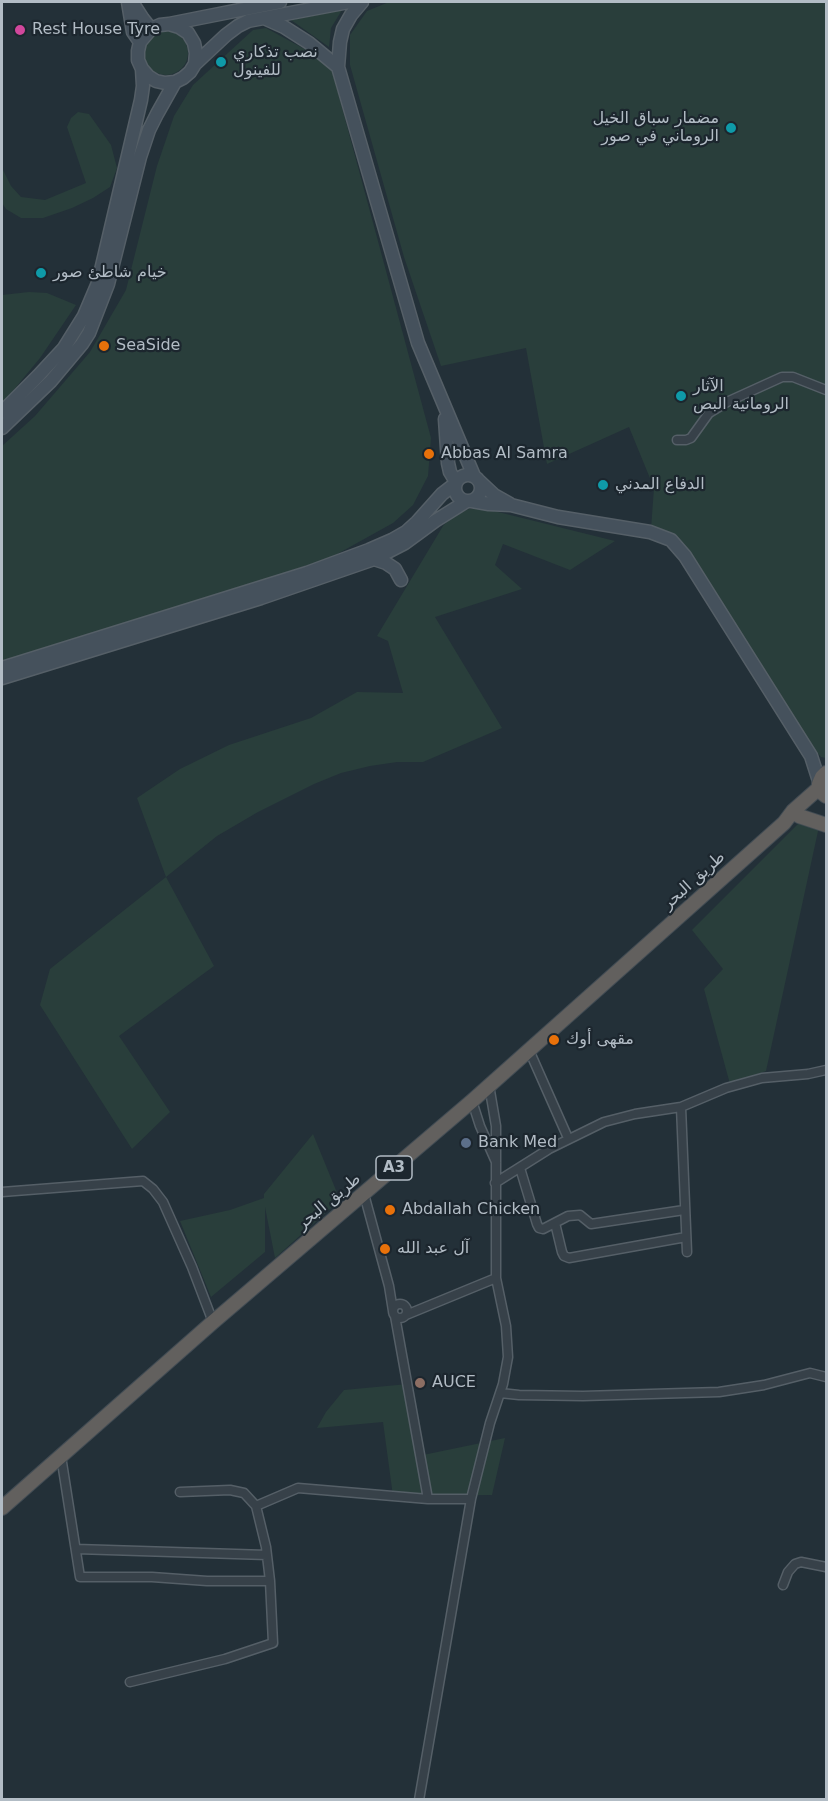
<!DOCTYPE html>
<html>
<head>
<meta charset="utf-8">
<style>
  body { margin:0 }
  #map { position:relative; width:828px; height:1801px; overflow:hidden; background:#233038; font-family:"DejaVu Sans",sans-serif }
  canvas { display:block }
  .frame { position:absolute; inset:0; border:3px solid #b2bcc5; pointer-events:none }
</style>
</head>
<body>
<div id="map">
<canvas width="828" height="1801"></canvas>
<div class="frame"></div>
</div>
<script>
const ctx = document.querySelector('canvas').getContext('2d');
ctx.lineJoin = 'round';
function fillPath(path, color) {
  ctx.fillStyle = color;
  ctx.fill(path, 'evenodd');
}
function poly(rows) {
  const path = new Path2D();
  for (const r of rows) {
    if (r.length === 3) {
      path.moveTo(r[0] + r[2], r[1]);
      path.arc(r[0], r[1], r[2], 0, 2 * Math.PI);
      continue;
    }
    path.moveTo(r[0], r[1]);
    for (let i = 2; i < r.length; i += 2) path.lineTo(r[i], r[i + 1]);
  }
  return path;
}
function strokePath(path, color, width, dash) {
  ctx.strokeStyle = color;
  ctx.lineWidth = width;
  ctx.lineCap = dash ? 'butt' : 'round';
  ctx.setLineDash(dash || []);
  ctx.stroke(path);
}
function write(font, color, halo, rows, align = 'center') {
  ctx.font = font + ' "DejaVu Sans",Vazirmatn,sans-serif';
  ctx.lineWidth = 4.5;
  ctx.setLineDash([]);
  ctx.textBaseline = 'middle';
  ctx.strokeStyle = halo;
  ctx.fillStyle = color;
  for (const [text, x, y, turn = 0] of rows) {
    ctx.save();
    ctx.translate(x, y);
    ctx.rotate((+turn || 0) * Math.PI / 180);
    ctx.textAlign = isNaN(turn) ? turn : align;
    if (halo) ctx.strokeText(text, 0, 0);
    ctx.fillText(text, 0, 0);
    ctx.restore();
  }
}
fillPath(poly([
  [389,2,826,2,826,758,821,757,809,743,686,549,651,529,654,488,629,427,547,464,526,348,441,366,404,257,350,65,350,35,367,11],
  [342,10,331,28,329,47,291,20],
  [266,28,330,63,431,438,428,476,413,505,393,523,330,558,2,665,2,446,35,416,90,352,126,290,157,166,174,116,193,85,253,30],
  [166,53,22],
  [78,112,89,114,111,145,117,168,110,187,93,198,72,208,43,218,21,218,6,209,2,203,2,168,11,186,21,197,45,200,86,183,67,127,71,118],
  [29,292,47,293,76,305,40,358,2,404,2,295],
  [469,509,486,509,615,541,570,570,503,544,495,565,522,589,435,617,502,728,423,762,397,762,370,766,341,773,314,784,258,812,217,836,166,877,214,966,119,1036,170,1112,132,1149,40,1005,50,969,166,877,137,798,180,769,229,745,311,718,357,692,403,693,388,641,377,636,443,526,452,516],
  [803,819,820,822,766,1071,730,1084,704,989,723,969,692,930],
  [313,1134,340,1200,275,1258,265,1207,265,1252,211,1297,180,1221,230,1210,264,1198,264,1194],
  [408,1384,423,1455,505,1438,492,1495,393,1496,383,1422,317,1428,326,1412,344,1390]
]), '#293e3b');
const minor = poly([
  [677,440,686,440,691,438,709,413,727,402,782,377,793,377,826,390],
  [529,1050,568,1138],
  [472,1101,480,1126,496,1162],
  [681,1107,687,1252],
  [520,1168,537,1224,539,1228,543,1229,568,1216,580,1215,591,1224,684,1210],
  [495,1183,549,1149,604,1122,635,1114,681,1107,726,1088,762,1078,808,1074,826,1070],
  [2,1192,143,1181,153,1189,163,1202,192,1267,213,1322],
  [364,1194,389,1286,393,1311],
  [555,1223,562,1252,564,1256,569,1258,686,1237],
  [400,1311,7],
  [406,1315,496,1278],
  [395,1316,428,1499],
  [500,1393,519,1395,583,1396,719,1392,764,1385,810,1373,826,1377],
  [61,1456,80,1577,152,1577,207,1581,270,1581],
  [256,1506,298,1488,428,1499,471,1499],
  [76,1549,267,1555],
  [783,1585,788,1572,795,1564,801,1562,826,1567],
  [130,1682,225,1659,273,1643,270,1581,266,1547,256,1506,244,1493,230,1490,180,1492],
  [419,1800,471,1499,490,1423,503,1384,508,1357,506,1326,496,1278,496,1126,489,1085]
]);
const secondary = poly([
  [128,2,133,32,140,42],
  [132,2,143,19,151,29],
  [362,2,351,15,343,29,340,42,338,67,418,343,474,476],
  [264,18,284,27,309,43,338,67],
  [169,24,280,2],
  [195,64,226,35,238,26,248,21,349,2],
  [2,412,38,376,64,348,84,316,98,283,141,100,143,86,142,69,138,60,138,51,140,42,151,29,160,25,169,24,179,27,188,33,194,43,196,53,195,64,190,72,183,78,175,82,165,83,156,81,148,76,142,69],
  [445,419,448,463,450,472,456,482],
  [2,428,51,381,82,344,89,333,108,284,140,157,149,130,157,114,175,82],
  [468,488,13],
  [478,480,494,495,510,504],
  [472,501,489,504,511,505,558,517,650,532,671,540,685,556,811,756,819,781],
  [374,559,386,563,395,569,401,580],
  [2,668,307,573,369,550,392,540,406,532,417,522,442,494,455,484],
  [2,678,261,598,374,559,405,543,435,521,467,501]
]);
const trunk = poly([
  [826,773,822,777,819,784,821,792,826,796],
  [799,816,826,825],
  [2,1508,213,1322,472,1101,784,823,793,811,819,788]
]);
strokePath(minor, '#555f67', 11);
strokePath(secondary, '#555f67', 15);
strokePath(trunk, '#424c54', 16);
strokePath(minor, '#374149', 8);
strokePath(secondary, '#45515c', 12);
strokePath(trunk, '#62605e', 14);
for (const [x, y, r, color] of [
  [20,30,6,"#d1479c"],
  [221,62,6,"#0f9aa8"],
  [731,128,6,"#0f9aa8"],
  [41,273,6,"#0f9aa8"],
  [104,346,6,"#e8710a"],
  [681,396,6,"#0f9aa8"],
  [429,454,6,"#e8710a"],
  [603,485,6,"#0f9aa8"],
  [554,1040,6,"#e8710a"],
  [466,1143,6,"#5c6f8a"],
  [390,1210,6,"#e8710a"],
  [385,1249,6,"#e8710a"],
  [420,1383,6,"#8d6e63"]
]) {
  const dot = new Path2D();
  dot.arc(x, y, r, 0, 2 * Math.PI);
  ctx.fillStyle = color;
  ctx.fill(dot);
  strokePath(dot, '#1c262e', 2);
}
for (const [x, y, w] of [
  [394,1168,36]
]) {
  const box = new Path2D();
  box.roundRect(x - w / 2, y - 12, w, 24, 4.5);
  ctx.fillStyle = '#1c262e';
  ctx.fill(box);
  strokePath(box, '#b2bcc5', 1.5);
}
write('bold 15px', '#b2bcc5', null, [
  ["A3",394,1168]
]);
write('16px', '#b2bcc5', '#1c262e', [
  ["Rest House Tyre",32,30],
  ["نصب تذكاري",233,53],
  ["للفينول",233,71],
  ["مضمار سباق الخيل",719,119,"right"],
  ["الروماني في صور",719,137,"right"],
  ["خيام شاطئ صور",53,273],
  ["SeaSide",116,346],
  ["الآثار",693,387],
  ["الرومانية البص",693,405],
  ["Abbas Al Samra",441,454],
  ["الدفاع المدني",615,485],
  ["مقهى أوك",566,1040],
  ["Bank Med",478,1143],
  ["Abdallah Chicken",402,1210],
  ["آل عبد الله",397,1249],
  ["AUCE",432,1383]
], 'left');
write('16px', '#b2bcc5', '#1c262e', [
  ["طريق البحر",694,881,-42],
  ["طريق البحر",329,1202,-40]
]);
</script>
</body>
</html>
